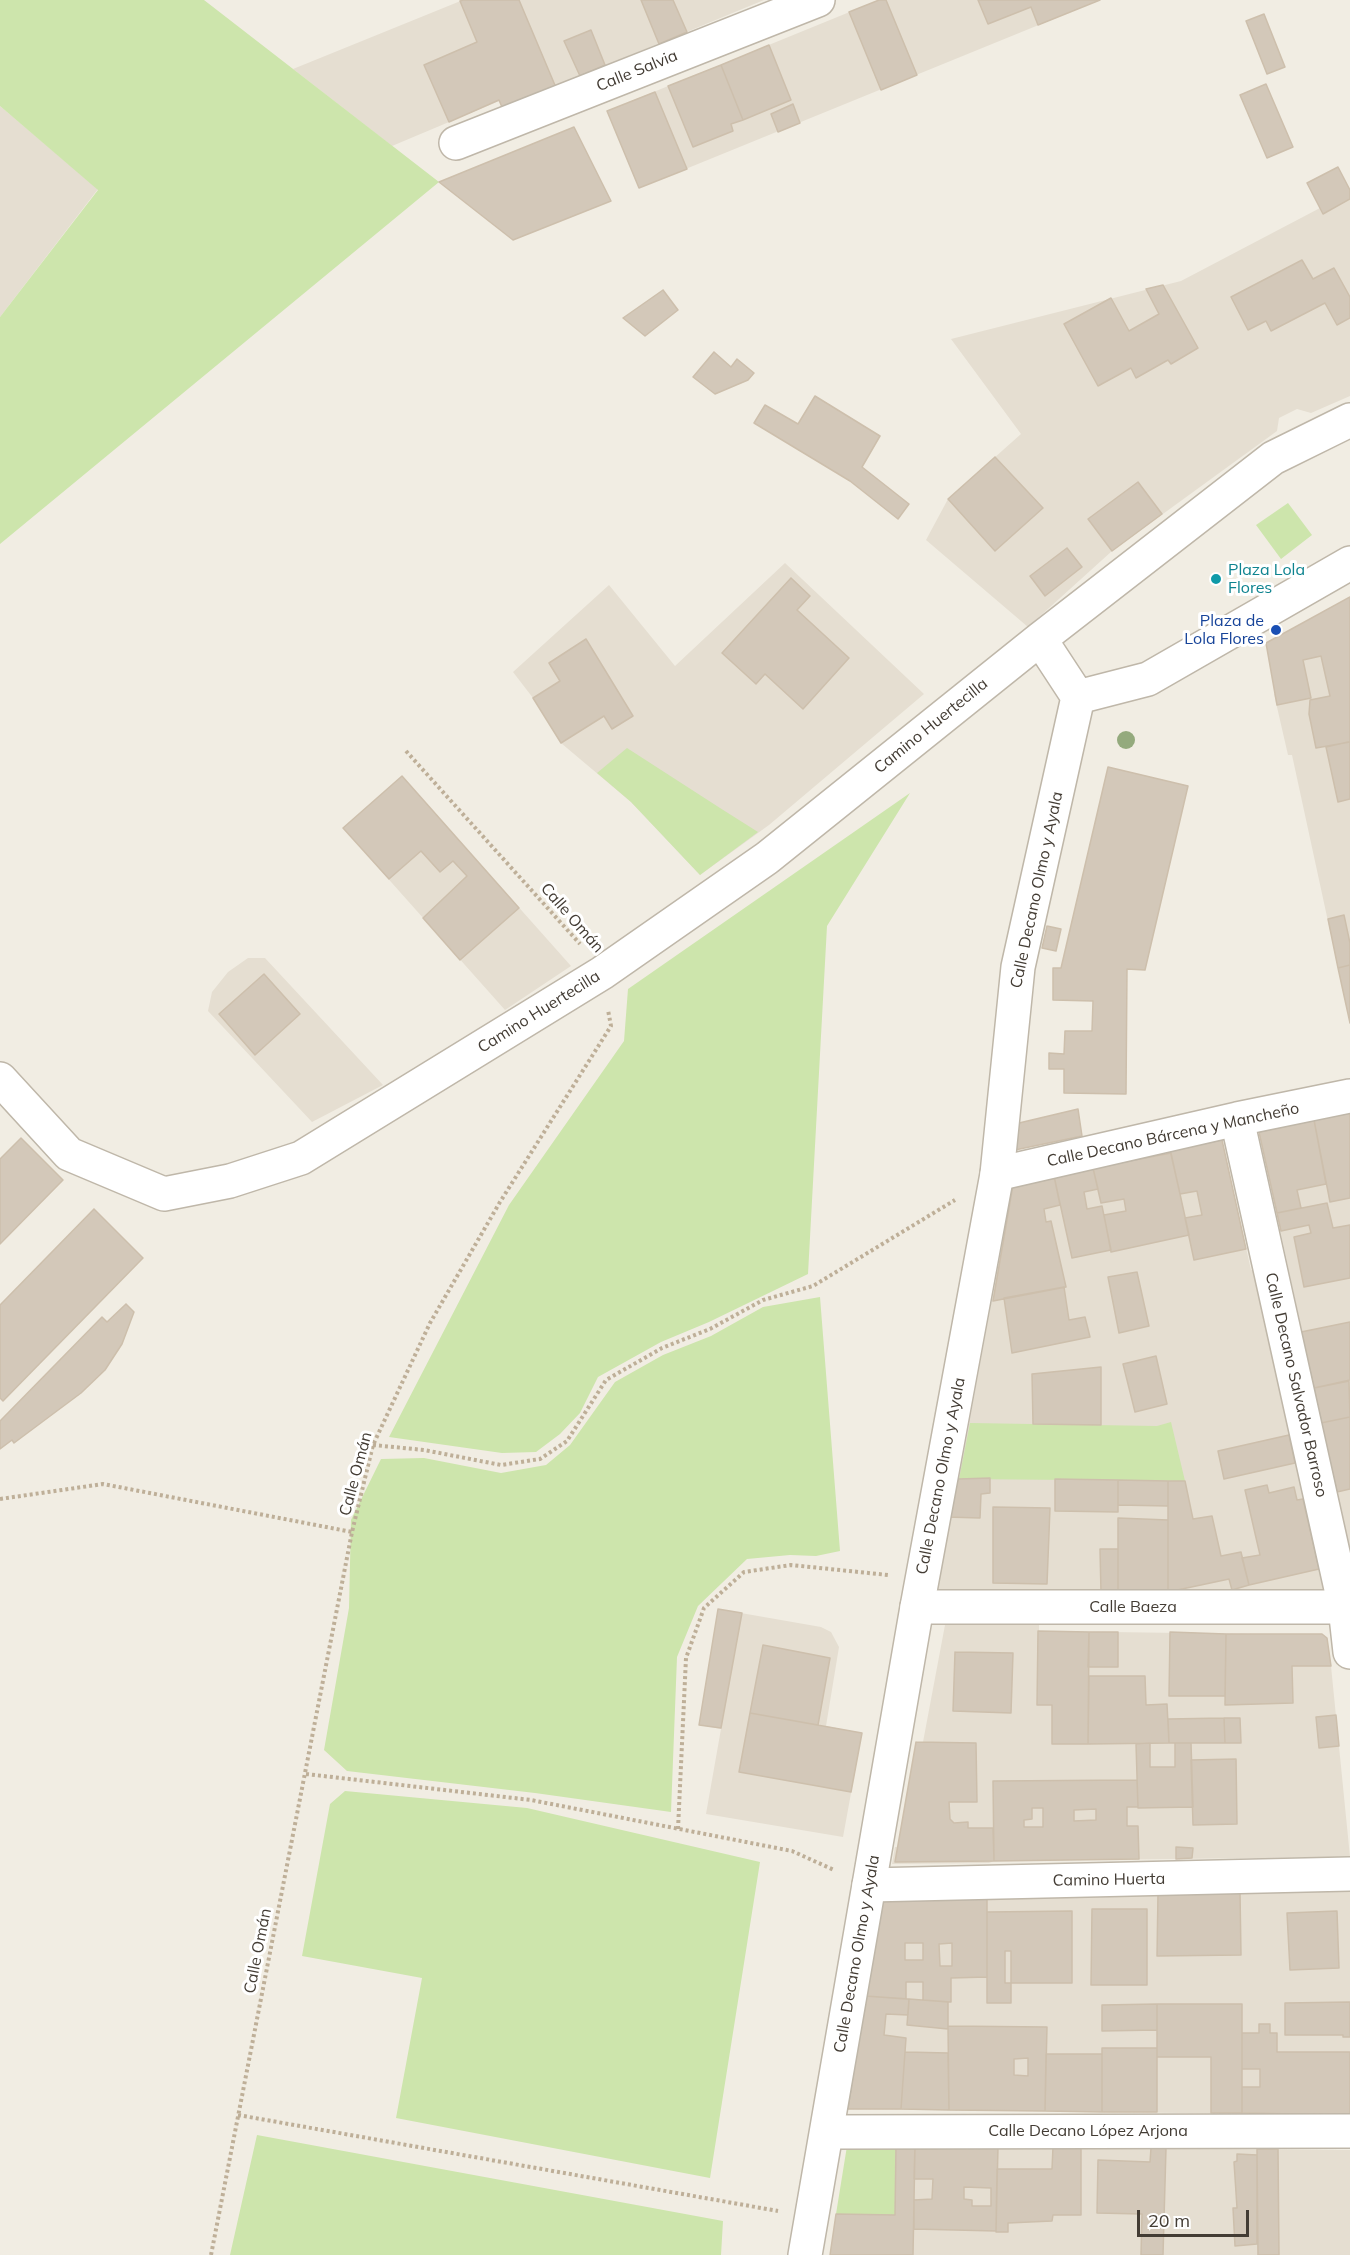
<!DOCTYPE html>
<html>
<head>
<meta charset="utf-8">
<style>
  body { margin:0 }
  #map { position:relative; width:1350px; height:2255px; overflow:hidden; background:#f1ede3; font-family:Mulish,sans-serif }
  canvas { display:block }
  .scale { position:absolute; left:1137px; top:2210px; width:112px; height:27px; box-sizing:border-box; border:3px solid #433c34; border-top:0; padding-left:8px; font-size:18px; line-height:21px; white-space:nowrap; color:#433c34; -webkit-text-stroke:4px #fff; paint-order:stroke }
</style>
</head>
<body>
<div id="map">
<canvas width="1350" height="2255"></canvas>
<div class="scale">20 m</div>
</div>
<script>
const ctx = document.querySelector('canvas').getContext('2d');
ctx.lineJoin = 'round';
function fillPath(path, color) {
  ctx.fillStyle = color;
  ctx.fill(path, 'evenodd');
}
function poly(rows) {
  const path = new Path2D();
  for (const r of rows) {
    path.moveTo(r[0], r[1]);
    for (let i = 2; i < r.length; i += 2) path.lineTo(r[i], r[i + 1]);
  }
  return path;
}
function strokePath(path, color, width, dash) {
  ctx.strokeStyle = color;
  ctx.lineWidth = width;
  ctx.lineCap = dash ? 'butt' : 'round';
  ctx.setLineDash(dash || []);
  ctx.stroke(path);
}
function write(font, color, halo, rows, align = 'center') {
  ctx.font = font + ' Mulish,sans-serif';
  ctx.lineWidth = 6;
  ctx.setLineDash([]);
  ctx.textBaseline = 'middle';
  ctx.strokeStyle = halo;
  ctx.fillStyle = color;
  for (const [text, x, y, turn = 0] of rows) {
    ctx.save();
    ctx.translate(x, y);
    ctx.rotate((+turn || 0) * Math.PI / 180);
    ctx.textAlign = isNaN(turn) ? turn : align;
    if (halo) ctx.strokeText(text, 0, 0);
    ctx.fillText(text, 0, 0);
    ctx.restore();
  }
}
fillPath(poly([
  [463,0,764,0,580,76,557,90,504,112,499,101,392,146,293,69],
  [879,0,1100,0,639,188,607,111],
  [0,106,98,189,0,317],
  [1350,199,1350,396,1311,413,1297,409,1279,418,1277,431,1112,551,1028,627,926,540,948,499,1021,434,951,339,1181,281,1320,208,1323,213],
  [785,563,924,694,769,825,700,875,631,802,561,743,533,698,513,672,609,585,675,666],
  [1350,597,1350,1023,1292,755,1288,755,1274,694,1276,693,1266,643],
  [402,776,571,966,505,1010,343,828],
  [248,958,265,958,383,1085,312,1122,208,1011,212,992,228,972],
  [1350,1113,1350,1553,1259,1132],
  [1222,1140,1251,1270,1254,1270,1325,1593,933,1590,955,1483,959,1479,1013,1185,1153,1157],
  [718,1609,821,1627,831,1632,839,1647,826,1726,862,1733,843,1837,706,1814,721,1729,699,1725],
  [945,1625,1039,1625,1039,1631,1324,1635,1327,1638,1331,1666,1350,1857,994,1861,989,1863,892,1864,895,1847,898,1847,916,1742,923,1742],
  [1350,1890,1350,2115,848,2109,882,1896],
  [896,2146,1350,2150,1350,2255,830,2255,836,2214,895,2214]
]), '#e5ded1');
fillPath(poly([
  [0,0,204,0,439,182,0,544,0,317,98,190,0,106],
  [1288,503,1312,535,1281,559,1256,525],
  [627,748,720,808,758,832,700,875,631,802,597,773],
  [910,793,827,926,808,1274,709,1322,661,1342,598,1377,580,1413,560,1434,536,1452,502,1453,389,1437,509,1205,624,1041,628,989],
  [820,1297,840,1551,816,1556,790,1555,747,1559,698,1606,677,1657,671,1812,535,1793,347,1771,324,1750,349,1608,351,1520,381,1459,424,1458,501,1473,546,1465,570,1445,615,1382,663,1355,711,1336,763,1307],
  [1171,1422,1185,1481,959,1479,970,1423,1157,1426],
  [345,1791,527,1808,760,1862,710,2178,396,2118,422,1978,302,1956,330,1804],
  [257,2135,723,2221,721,2255,230,2255],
  [847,2146,896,2146,895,2215,836,2214]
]), '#cde5ac');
const building = poly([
  [463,0,519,0,557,90,504,112,499,100,449,122,424,65,477,42,460,1,463,0],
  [641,0,673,0,687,32,659,44,641,0],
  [879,0,886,0,917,75,881,90,849,12,879,0],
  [978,0,1100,0,1038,25,1031,7,988,24,978,0],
  [1264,14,1285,67,1267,74,1246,21,1264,14],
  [591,30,605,65,580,76,564,41,591,30],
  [769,45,791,100,743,120,721,65,769,45],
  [721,65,743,120,731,124,733,131,693,147,668,86,721,65],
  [1266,84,1293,147,1267,158,1240,95,1266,84],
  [655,92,687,169,639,188,607,111,655,92],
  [793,104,800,123,778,132,771,114,793,104],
  [574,127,611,201,513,240,439,182,574,127],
  [1338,167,1350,190,1350,199,1323,214,1307,183,1338,167],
  [1302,260,1313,279,1334,268,1350,297,1350,318,1337,325,1325,303,1271,331,1266,321,1248,330,1231,297,1302,260],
  [1163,285,1198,348,1171,364,1168,360,1136,378,1131,368,1098,386,1064,324,1111,298,1129,331,1159,314,1146,289,1163,285],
  [663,290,678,310,645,336,623,318,663,290],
  [714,352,731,367,737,359,754,373,748,380,715,394,693,377,714,352],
  [815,396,880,436,862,467,909,504,898,519,850,481,754,423,765,405,798,424,815,396],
  [995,457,1043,508,995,551,948,499,995,457],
  [1138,482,1162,514,1112,551,1088,519,1138,482],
  [1067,548,1082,567,1045,596,1030,576,1067,548],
  [791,578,810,596,797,610,849,658,803,709,765,674,756,684,722,653,791,578],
  [1350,597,1350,742,1316,748,1309,714,1310,700,1330,696,1321,656,1303,660,1311,698,1277,705,1266,643,1350,597],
  [586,639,633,716,612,729,604,716,561,743,533,698,560,681,549,663,586,639],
  [1348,742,1350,742,1350,799,1338,802,1326,747,1348,742],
  [1108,767,1188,786,1145,970,1127,969,1126,1094,1064,1093,1064,1069,1049,1069,1049,1053,1064,1054,1065,1031,1092,1031,1093,1001,1053,1000,1053,968,1061,968,1108,767],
  [402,776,519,908,460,960,423,918,467,876,453,861,440,872,421,851,389,879,343,828,402,776],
  [1344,915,1350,943,1350,965,1338,968,1328,919,1344,915],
  [1047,926,1061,929,1056,951,1042,948,1047,926],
  [1350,965,1350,1023,1338,968,1350,965],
  [264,974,300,1014,255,1055,219,1014,264,974],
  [1078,1109,1082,1136,1015,1150,1019,1123,1078,1109],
  [1350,1113,1350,1198,1330,1202,1314,1120,1350,1113],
  [1314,1120,1326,1184,1297,1190,1301,1208,1277,1213,1259,1132,1314,1120],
  [21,1138,63,1180,0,1244,0,1159,21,1138],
  [1222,1140,1246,1249,1194,1260,1185,1218,1202,1215,1197,1191,1180,1194,1170,1150,1222,1140],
  [1171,1153,1189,1235,1111,1252,1104,1215,1126,1211,1124,1199,1101,1203,1093,1168,1171,1153],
  [1093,1168,1098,1189,1084,1192,1087,1209,1102,1206,1111,1250,1072,1258,1054,1176,1093,1168],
  [1054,1176,1060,1205,1044,1209,1046,1222,1051,1221,1066,1287,993,1301,1013,1185,1054,1176],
  [1327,1203,1333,1228,1350,1225,1350,1278,1304,1287,1294,1237,1311,1233,1309,1225,1281,1231,1277,1213,1327,1203],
  [94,1209,143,1258,3,1401,0,1398,0,1305,94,1209],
  [1137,1272,1149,1326,1119,1333,1108,1277,1137,1272],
  [1064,1287,1069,1320,1085,1317,1090,1337,1012,1353,1004,1298,1064,1287],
  [126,1304,134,1312,122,1344,105,1370,81,1393,14,1443,12,1440,0,1449,0,1421,102,1317,107,1322,126,1304],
  [1350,1322,1350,1380,1314,1388,1301,1332,1350,1322],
  [1156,1356,1167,1404,1135,1412,1123,1364,1156,1356],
  [1101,1367,1101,1425,1033,1424,1032,1374,1101,1367],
  [1349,1381,1350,1417,1321,1423,1314,1388,1349,1381],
  [1350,1417,1350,1489,1337,1492,1321,1423,1350,1417],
  [1289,1435,1295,1463,1224,1479,1218,1451,1289,1435],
  [990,1478,990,1493,981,1494,980,1518,946,1517,955,1483,959,1479,990,1478],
  [1055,1479,1118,1480,1118,1512,1055,1511,1055,1479],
  [1118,1480,1168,1481,1168,1506,1118,1505,1118,1480],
  [1168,1481,1185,1481,1193,1519,1212,1516,1221,1556,1241,1552,1249,1585,1232,1590,1229,1579,1168,1592,1168,1481],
  [1267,1485,1269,1493,1294,1487,1297,1500,1303,1499,1319,1569,1249,1585,1242,1558,1260,1555,1245,1490,1267,1485],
  [993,1507,1050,1508,1047,1584,993,1583,993,1507],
  [1118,1518,1168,1520,1168,1593,1118,1592,1118,1518],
  [1100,1549,1118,1549,1118,1592,1101,1593,1100,1549],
  [718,1609,742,1613,721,1728,699,1725,718,1609],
  [1038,1631,1089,1632,1088,1744,1052,1744,1052,1705,1037,1705,1038,1631],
  [1089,1632,1118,1632,1118,1667,1088,1667,1089,1632],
  [1170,1632,1226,1634,1225,1696,1169,1696,1170,1632],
  [1226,1634,1322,1634,1327,1638,1331,1666,1292,1666,1293,1703,1225,1705,1226,1634],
  [763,1645,830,1658,818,1725,750,1713,763,1645],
  [955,1652,1013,1653,1011,1713,953,1711,955,1652],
  [1089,1676,1145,1676,1146,1705,1167,1704,1169,1743,1088,1744,1089,1676],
  [750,1713,862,1733,851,1792,739,1772,750,1713],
  [1336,1715,1339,1746,1319,1748,1316,1717,1336,1715],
  [1224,1718,1240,1718,1241,1743,1225,1743,1224,1718],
  [1224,1718,1225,1743,1169,1743,1168,1719,1224,1718],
  [916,1742,976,1743,977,1802,949,1802,950,1819,954,1823,968,1822,968,1828,993,1828,994,1861,895,1862,916,1742],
  [1150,1743,1150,1767,1175,1767,1175,1743,1191,1743,1193,1807,1138,1808,1136,1744,1150,1743],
  [1236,1759,1237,1824,1193,1825,1191,1760,1236,1759],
  [1137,1780,1138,1807,1127,1807,1127,1826,1138,1826,1139,1859,994,1861,993,1781,1137,1780],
  [1032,1808,1043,1808,1043,1827,1024,1827,1024,1820,1032,1819,1032,1808],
  [1096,1809,1096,1820,1074,1821,1074,1810,1096,1809],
  [1176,1847,1193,1848,1192,1858,1176,1859,1176,1847],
  [1240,1892,1241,1955,1157,1956,1158,1893,1240,1892],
  [987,1895,987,1977,951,1978,951,2002,923,2000,923,1982,906,1982,906,1999,865,1996,882,1896,987,1895],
  [905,1943,923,1943,923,1960,905,1960,905,1943],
  [952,1943,952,1966,940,1966,939,1944,952,1943],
  [1092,1909,1147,1909,1147,1985,1091,1985,1092,1909],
  [1072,1911,1072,1983,1011,1983,1011,2003,987,2003,987,1912,1072,1911],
  [1005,1951,1011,1951,1011,1983,1005,1983,1005,1951],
  [1337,1911,1339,1968,1290,1970,1287,1913,1337,1911],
  [865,1996,909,1999,908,2015,886,2014,884,2035,906,2038,901,2109,848,2109,865,1996],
  [909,1999,948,2002,948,2029,907,2025,909,1999],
  [1350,2002,1350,2037,1343,2037,1343,2035,1285,2035,1285,2003,1350,2002],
  [1157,2004,1157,2030,1102,2031,1102,2005,1157,2004],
  [1157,2004,1242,2004,1242,2113,1211,2113,1211,2057,1157,2057,1157,2004],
  [1259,2024,1270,2024,1270,2033,1277,2033,1277,2052,1350,2052,1350,2115,1242,2113,1242,2087,1260,2087,1260,2069,1242,2069,1242,2033,1259,2033,1259,2024],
  [948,2026,1047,2027,1045,2111,949,2110,948,2026],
  [1028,2058,1028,2076,1014,2075,1014,2059,1028,2058],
  [1102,2048,1157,2048,1157,2112,1102,2112,1102,2048],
  [905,2052,948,2053,949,2110,901,2109,905,2052],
  [1046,2054,1102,2054,1102,2112,1045,2111,1046,2054],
  [896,2146,915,2146,913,2255,830,2255,836,2214,895,2215,896,2146],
  [915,2146,998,2147,996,2231,914,2229,914,2200,932,2199,933,2179,914,2179,915,2146],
  [964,2187,991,2188,991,2206,972,2206,972,2200,964,2199,964,2187],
  [1053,2147,1081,2147,1081,2215,1053,2215,1052,2221,1008,2223,1008,2232,996,2232,997,2169,1052,2169,1053,2147],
  [1151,2148,1166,2148,1163,2255,1141,2255,1142,2214,1097,2213,1098,2160,1150,2162,1151,2148],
  [1257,2149,1278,2149,1279,2255,1258,2255,1257,2149],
  [1237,2154,1257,2155,1257,2244,1235,2246,1233,2208,1237,2208,1234,2162,1237,2161,1237,2154]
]);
fillPath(building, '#d3c8b9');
strokePath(building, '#cdbfac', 1.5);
const minor = poly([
  [456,143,818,0],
  [1237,1119,1345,1607,1350,1652],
  [997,1174,1237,1119,1350,1096],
  [917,1607,1350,1607],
  [869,1885,1350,1874],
  [827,2132,1350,2131]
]);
const tertiary = poly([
  [1040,639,1078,697],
  [1078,697,1148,679,1350,563],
  [0,1079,69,1154,164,1194,230,1181,301,1158,602,973,767,858,1040,639,1273,458,1350,420],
  [805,2255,917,1607,997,1174,1018,967,1078,697]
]);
strokePath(minor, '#bfb7a9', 36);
strokePath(tertiary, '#bfb7a9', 36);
strokePath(poly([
  [406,751,580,944],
  [373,1445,424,1450,501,1465,540,1459,567,1441,606,1380,662,1348,710,1329,763,1300,813,1286,955,1200],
  [0,1499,103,1484,352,1532],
  [306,1774,531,1800,792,1851,834,1870],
  [678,1829,686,1658,704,1608,744,1572,791,1565,888,1575],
  [238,2115,778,2211],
  [211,2255,352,1532,373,1445,430,1323,500,1202,611,1026,608,1010]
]), '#beaf98', 4, [3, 3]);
strokePath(minor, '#fff', 33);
strokePath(tertiary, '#fff', 33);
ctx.fillStyle = '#94aa7d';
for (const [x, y] of [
  [1126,740]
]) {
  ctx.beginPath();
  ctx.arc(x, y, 9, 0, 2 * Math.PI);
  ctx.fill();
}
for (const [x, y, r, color] of [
  [1216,579,6,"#0f9aa8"],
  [1276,630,6,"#1a4fb4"]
]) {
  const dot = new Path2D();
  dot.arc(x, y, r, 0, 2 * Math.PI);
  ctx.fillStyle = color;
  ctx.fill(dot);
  strokePath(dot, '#fff', 2);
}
write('16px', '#433c34', '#fff', [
  ["Calle Salvia",637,71,-22],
  ["Camino Huertecilla",931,726,-39],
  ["Calle Decano Olmo y Ayala",1037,890,-78],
  ["Calle Omán",572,918,49],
  ["Camino Huertecilla",539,1012,-32],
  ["Calle Decano Bárcena y Mancheño",1173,1135,-12],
  ["Calle Decano Salvador Barroso",1296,1385,77],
  ["Calle Omán",356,1474,-75],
  ["Calle Decano Olmo y Ayala",941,1476,-79],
  ["Calle Baeza",1133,1607],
  ["Camino Huerta",1109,1880,-1],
  ["Calle Omán",258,1951,-79],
  ["Calle Decano Olmo y Ayala",857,1954,-80],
  ["Calle Decano López Arjona",1088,2131]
]);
write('16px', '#0d838f', '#fff', [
  ["Plaza Lola",1228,570],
  ["Flores",1228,588]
], 'left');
write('16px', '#164399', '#fff', [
  ["Plaza de",1264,621],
  ["Lola Flores",1264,639]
], 'right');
</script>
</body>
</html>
